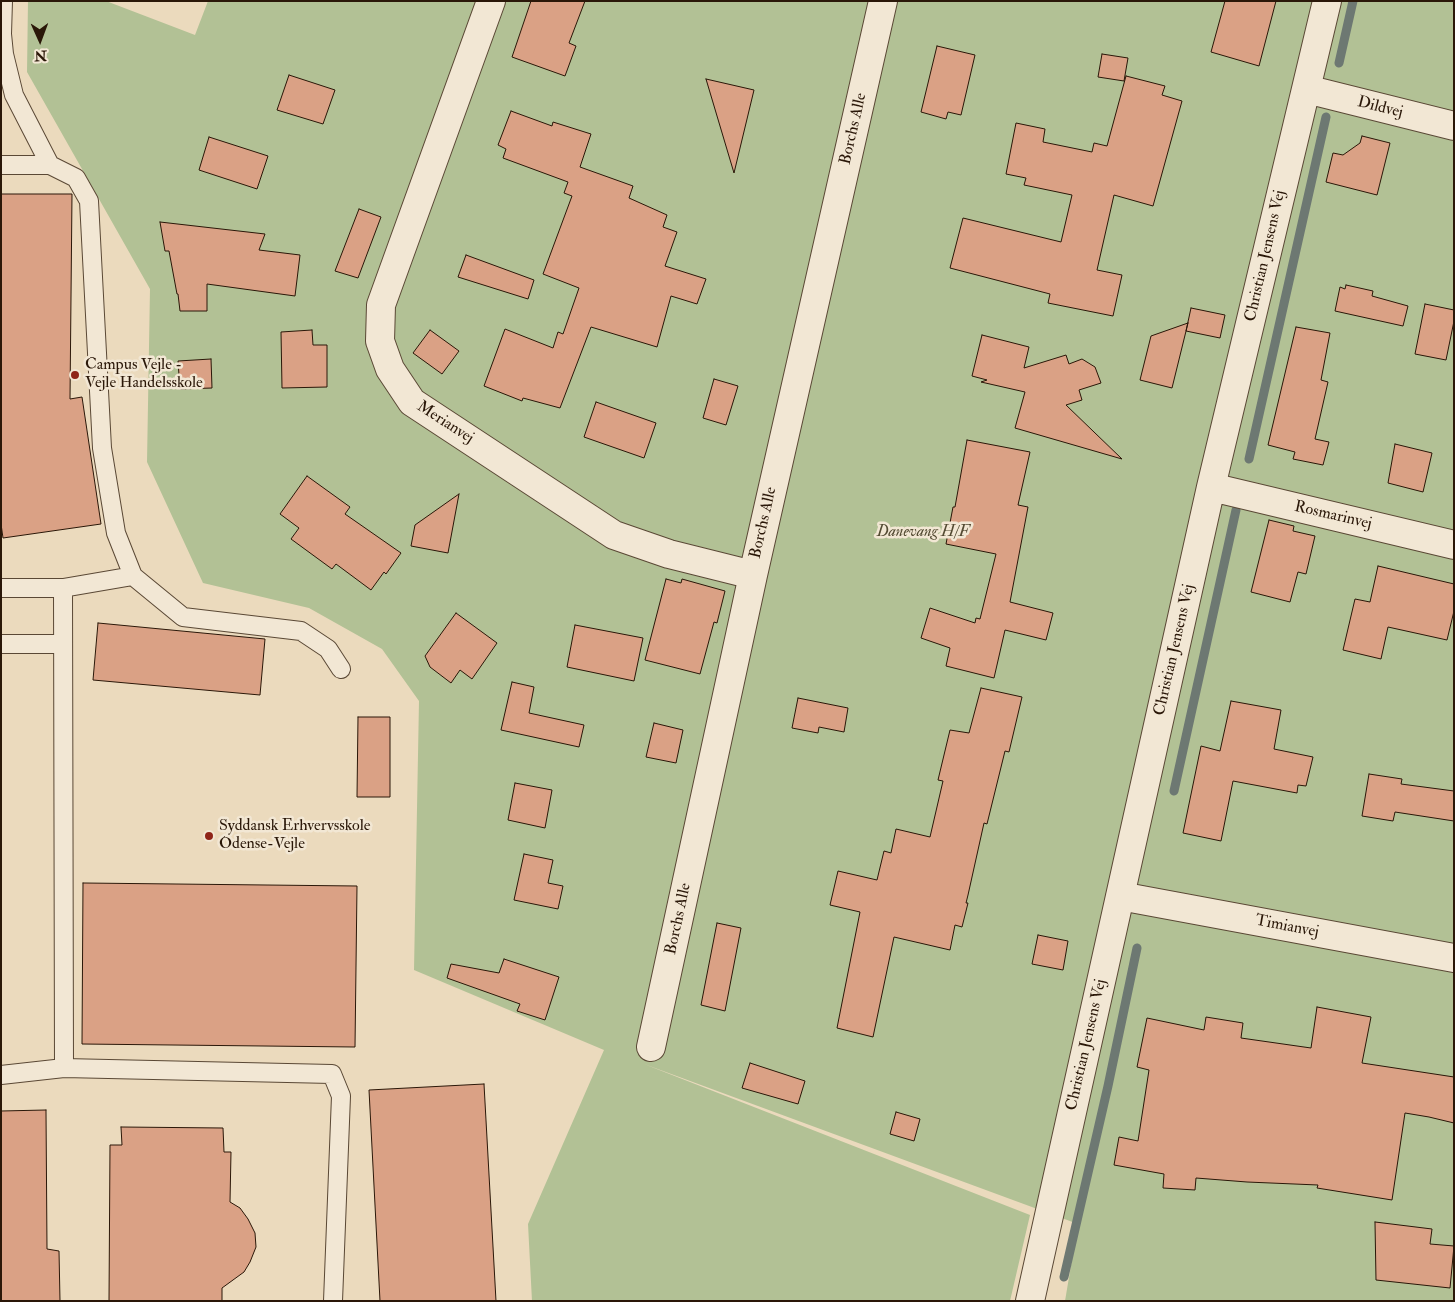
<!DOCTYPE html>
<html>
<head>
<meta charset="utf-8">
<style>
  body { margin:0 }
  #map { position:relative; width:1455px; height:1302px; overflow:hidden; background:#ebdabd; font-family:"IM FELL Double Pica",serif }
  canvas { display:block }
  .frame { position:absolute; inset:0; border:2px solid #2a1708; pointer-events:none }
  .north { position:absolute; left:15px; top:15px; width:50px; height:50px; -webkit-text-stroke:4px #f2e7d4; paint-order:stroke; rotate:178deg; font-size:14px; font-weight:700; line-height:20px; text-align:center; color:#2a1708 }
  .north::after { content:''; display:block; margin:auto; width:18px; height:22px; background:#2a1708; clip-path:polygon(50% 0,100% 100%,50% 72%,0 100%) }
</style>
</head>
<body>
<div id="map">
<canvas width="1455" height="1302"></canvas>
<div class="frame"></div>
<div class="north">N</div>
</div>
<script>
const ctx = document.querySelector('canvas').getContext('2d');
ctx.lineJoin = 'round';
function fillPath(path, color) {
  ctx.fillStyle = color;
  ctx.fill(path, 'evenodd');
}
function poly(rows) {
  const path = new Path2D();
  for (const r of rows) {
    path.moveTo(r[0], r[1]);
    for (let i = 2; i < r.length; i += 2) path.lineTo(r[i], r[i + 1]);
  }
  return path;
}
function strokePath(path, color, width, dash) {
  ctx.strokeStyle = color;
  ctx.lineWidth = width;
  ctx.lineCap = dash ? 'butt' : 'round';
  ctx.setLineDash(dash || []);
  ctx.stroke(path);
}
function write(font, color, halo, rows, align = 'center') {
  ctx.font = font + ' "IM FELL Double Pica",serif';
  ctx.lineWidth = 5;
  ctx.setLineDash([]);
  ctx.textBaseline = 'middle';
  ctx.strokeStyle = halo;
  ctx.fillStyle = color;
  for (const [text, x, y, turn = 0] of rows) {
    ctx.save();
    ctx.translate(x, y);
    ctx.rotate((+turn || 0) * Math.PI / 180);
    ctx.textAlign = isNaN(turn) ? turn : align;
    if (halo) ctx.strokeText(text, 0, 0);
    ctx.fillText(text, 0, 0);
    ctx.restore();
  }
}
fillPath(poly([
  [28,1,106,1,195,35,208,1,1454,1,1454,1301,1065,1301,1078,1224,644,1064,1030,1215,1010,1301,532,1301,528,1224,604,1050,414,970,419,701,382,649,309,608,203,583,147,462,150,289,27,72]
]), '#b2c195');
strokePath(poly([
  [1339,63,1353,1],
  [1249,459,1326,117],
  [1174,791,1236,510],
  [1064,1277,1108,1086,1137,948]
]), '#6d7872', 9);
const building = poly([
  [531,1,585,1,569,43,576,46,565,76,512,57,531,1],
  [1225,1,1276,1,1259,66,1211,52,1225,1],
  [937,46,975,55,961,115,948,112,946,119,921,112,937,46],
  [1102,54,1128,58,1124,81,1098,77,1102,54],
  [289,75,335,90,323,124,277,110,289,75],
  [1126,76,1165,86,1162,95,1182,101,1153,206,1114,195,1097,270,1122,275,1113,316,1048,303,1050,294,950,268,963,218,1061,242,1072,195,1024,185,1026,178,1006,174,1016,123,1045,129,1043,142,1092,152,1094,143,1107,146,1126,76],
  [706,79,754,90,734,173,706,79],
  [511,111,552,126,553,122,591,134,580,167,633,186,629,198,667,215,663,227,677,232,665,266,706,279,697,304,671,296,657,347,591,327,560,408,523,398,522,401,484,386,505,329,553,348,558,332,563,334,579,288,543,274,572,196,564,193,568,182,503,158,506,149,498,145,511,111],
  [1362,136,1390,143,1377,195,1326,182,1333,153,1343,155,1360,143,1362,136],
  [209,137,268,156,257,189,199,170,209,137],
  [1,194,72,194,70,399,82,397,101,524,3,538,1,524,1,194],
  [359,209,381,217,358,278,335,271,359,209],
  [160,222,265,234,259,250,300,255,295,296,207,284,207,311,180,311,178,294,177,294,169,251,165,251,160,222],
  [466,255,534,280,528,299,458,277,466,255],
  [1346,285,1373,291,1372,296,1408,306,1403,326,1335,311,1340,287,1345,289,1346,285],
  [1425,304,1454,310,1454,321,1446,360,1415,354,1425,304],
  [1191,308,1225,315,1220,338,1186,331,1191,308],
  [1188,323,1172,388,1140,380,1151,336,1188,323],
  [1296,327,1330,333,1321,380,1328,382,1315,439,1329,442,1323,465,1293,459,1295,452,1268,445,1296,327],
  [312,330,313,345,327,345,327,387,282,388,281,332,312,330],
  [430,330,459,351,442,374,413,353,430,330],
  [982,335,1029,347,1024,368,1066,355,1069,364,1082,359,1095,367,1101,383,1079,390,1082,400,1066,405,1122,459,1015,428,1025,392,981,382,987,380,972,376,982,335],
  [211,359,212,388,180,389,178,361,211,359],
  [714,379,738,386,726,425,703,418,714,379],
  [596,402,656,423,644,458,584,437,596,402],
  [967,440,1030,452,1018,505,1028,507,1010,602,1053,613,1046,640,1005,630,994,678,946,666,950,648,921,638,930,608,975,623,976,618,980,619,996,554,946,544,953,507,955,507,967,440],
  [1395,444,1432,453,1423,492,1388,483,1395,444],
  [307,476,350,507,345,514,401,553,386,574,384,572,371,590,336,564,332,569,291,539,299,528,280,514,307,476],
  [459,494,448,553,411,546,415,525,459,494],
  [1269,520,1294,526,1293,531,1315,536,1306,574,1298,572,1290,602,1251,592,1269,520],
  [1378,566,1454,584,1454,611,1447,640,1388,627,1381,659,1343,650,1355,599,1370,602,1378,566],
  [666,579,681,583,682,579,725,591,717,623,714,622,700,674,645,660,666,579],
  [456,613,497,643,472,679,460,670,451,683,430,667,425,656,456,613],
  [98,623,265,639,260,695,93,680,98,623],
  [575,625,643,638,634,681,567,667,575,625],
  [512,682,534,687,529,713,584,725,579,747,501,730,512,682],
  [981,688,1022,697,1009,752,1005,751,987,824,984,823,968,895,966,903,968,903,962,927,955,925,950,950,894,937,873,1037,837,1028,860,912,830,905,838,871,877,880,884,851,891,853,896,829,930,837,943,781,938,780,950,730,969,733,981,688],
  [798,698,848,708,844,732,819,727,818,733,792,728,798,698],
  [1231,701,1281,710,1274,749,1313,757,1306,786,1298,785,1297,793,1233,781,1221,841,1183,833,1201,746,1220,751,1231,701],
  [358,717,390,717,390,797,357,797,358,717],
  [654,723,683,730,676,763,646,757,654,723],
  [1369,774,1402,779,1401,784,1454,791,1454,821,1395,812,1393,821,1362,816,1369,774],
  [515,783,552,790,545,828,508,820,515,783],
  [524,854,553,860,548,883,563,886,558,909,514,900,524,854],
  [83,883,357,886,355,1047,82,1044,83,883],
  [717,923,741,928,725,1011,701,1005,717,923],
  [1038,935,1068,941,1063,970,1032,964,1038,935],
  [504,959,559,977,545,1020,517,1011,520,1004,447,978,451,964,499,973,504,959],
  [1317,1007,1371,1017,1362,1063,1454,1077,1454,1123,1429,1117,1405,1113,1392,1200,1317,1188,1318,1185,1247,1182,1196,1178,1195,1190,1163,1188,1164,1174,1114,1165,1119,1137,1138,1141,1149,1070,1137,1067,1147,1018,1204,1030,1206,1017,1243,1023,1241,1038,1311,1048,1317,1007],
  [750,1063,805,1081,798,1104,742,1088,750,1063],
  [484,1084,496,1301,380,1301,369,1090,484,1084],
  [46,1110,47,1249,59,1251,60,1301,1,1301,1,1111,46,1110],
  [896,1112,920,1119,914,1141,890,1134,896,1112],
  [121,1127,223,1128,224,1152,231,1152,230,1202,240,1208,248,1219,255,1233,256,1247,250,1262,244,1272,222,1288,222,1301,109,1301,110,1145,122,1145,121,1127],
  [1375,1222,1432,1229,1430,1244,1454,1246,1450,1288,1376,1280,1375,1222]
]);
fillPath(building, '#daa185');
strokePath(building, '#2a1708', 1);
const service = poly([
  [3,1,2,34,4,54,14,95,50,165],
  [1,165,50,165,76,178,89,201,102,448,116,533,133,576,183,617,301,631,328,649,341,669],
  [1,588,63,588,133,576],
  [63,588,64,1068,332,1074,341,1096,333,1301],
  [1,644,63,644],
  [1,1075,64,1068]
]);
const minor = poly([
  [491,1,381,305,380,341,390,369,412,402,614,535,669,554,753,575],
  [1306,89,1454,126],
  [1211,487,1454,545],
  [1120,896,1454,958],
  [651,1047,753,575,883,1],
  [1030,1301,1211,487,1327,1]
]);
strokePath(service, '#5a4835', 20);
strokePath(minor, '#5a4835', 30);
strokePath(service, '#f2e7d4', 18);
strokePath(minor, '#f2e7d4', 28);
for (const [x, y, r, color] of [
  [75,375,5,"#8f2418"],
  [209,836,5,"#8f2418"]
]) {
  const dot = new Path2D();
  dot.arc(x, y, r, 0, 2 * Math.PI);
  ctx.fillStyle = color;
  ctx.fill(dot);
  strokePath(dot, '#f2e7d4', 2);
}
write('16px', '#2a1708', '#f2e7d4', [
  ["Dildvej",1380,108,14],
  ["Borchs Alle",854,129,-77],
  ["Christian Jensens Vej",1266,256,-77],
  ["Merianvej",445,423,33],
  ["Rosmarinvej",1333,516,13],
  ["Borchs Alle",764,523,-77],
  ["Christian Jensens Vej",1175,650,-77],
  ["Borchs Alle",679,919,-78],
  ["Timianvej",1287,927,11],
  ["Christian Jensens Vej",1087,1045,-77]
]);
write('16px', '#2a1708', '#f2e7d4', [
  ["Campus Vejle -",85,366],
  ["Vejle Handelsskole",85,384],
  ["Syddansk Erhvervsskole",219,827],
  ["Odense-Vejle",219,845]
], 'left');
write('italic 16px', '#534a32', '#f2e7d4', [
  ["Danevang H/F",923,533]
]);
</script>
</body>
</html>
